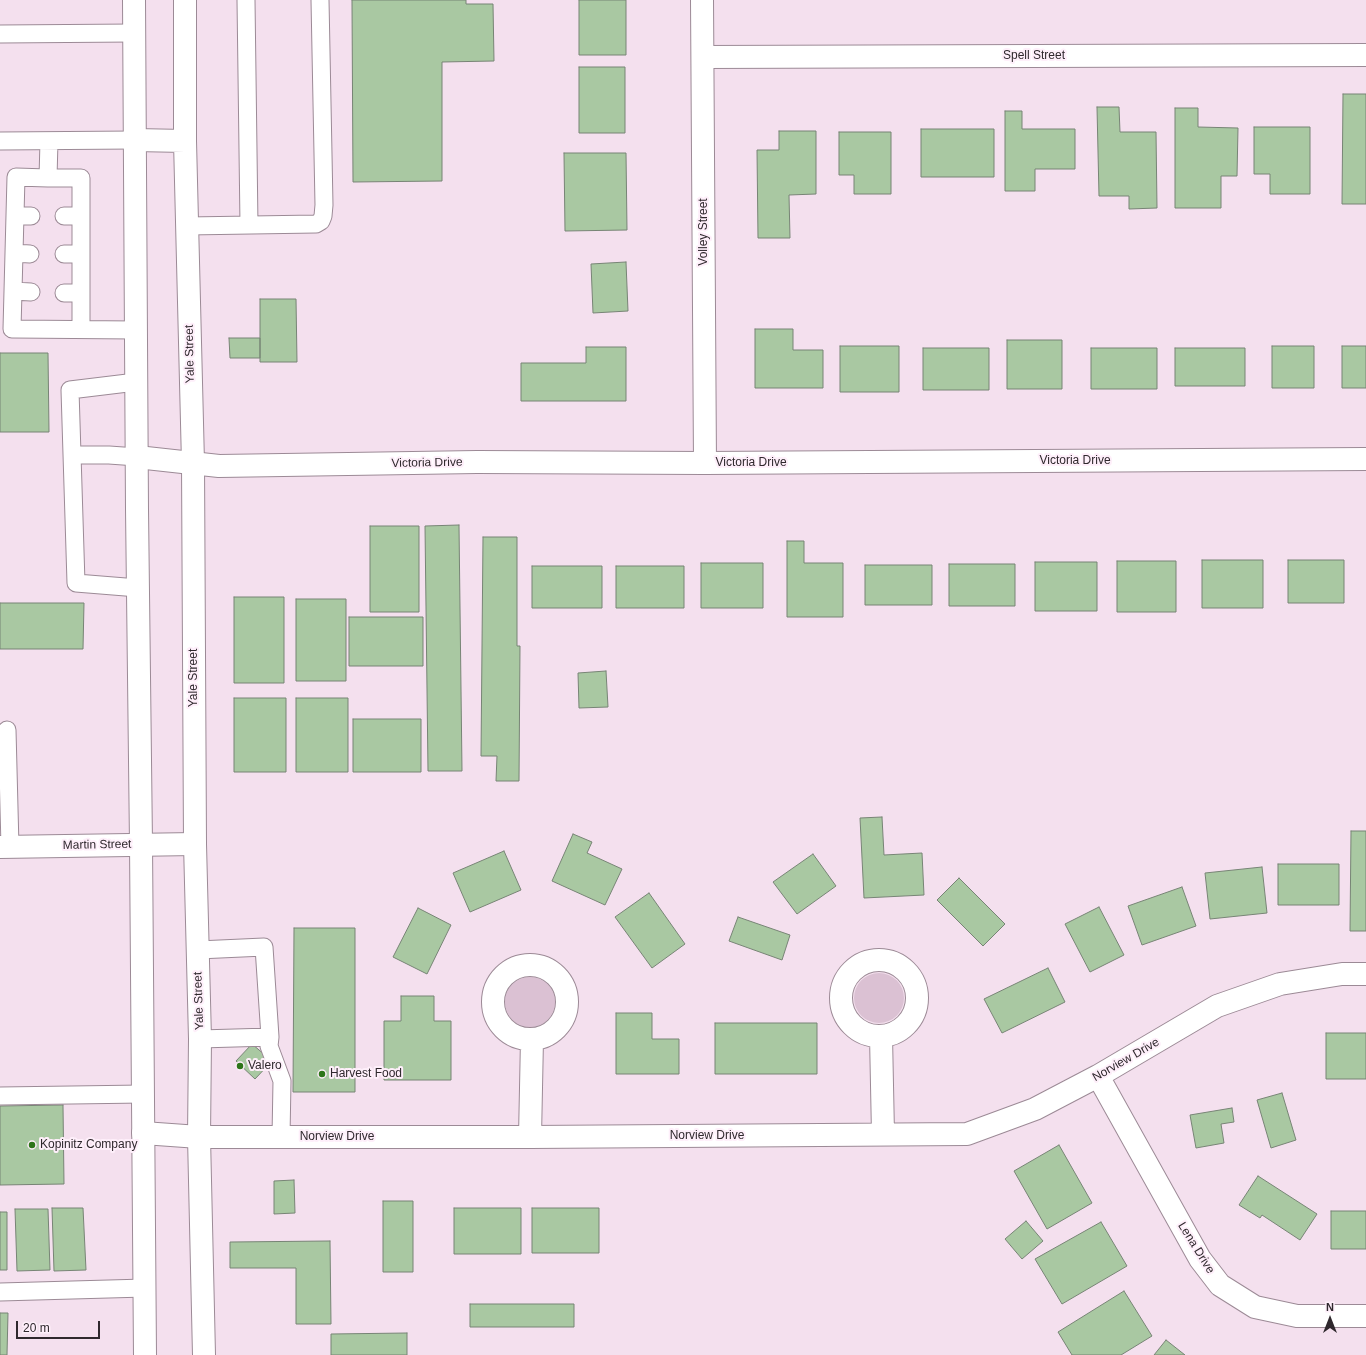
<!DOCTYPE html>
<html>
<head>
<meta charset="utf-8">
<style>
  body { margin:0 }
  #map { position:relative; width:1366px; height:1355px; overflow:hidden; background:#f4e0ee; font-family:Arial,sans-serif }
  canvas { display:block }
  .north { position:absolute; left:1310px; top:1299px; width:40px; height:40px; -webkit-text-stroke:3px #feeffa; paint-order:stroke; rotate:0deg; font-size:11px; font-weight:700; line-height:16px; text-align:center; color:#2f282d }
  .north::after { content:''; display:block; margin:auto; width:14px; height:18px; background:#2f282d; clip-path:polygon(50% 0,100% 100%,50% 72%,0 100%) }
  .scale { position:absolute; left:16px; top:1321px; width:84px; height:18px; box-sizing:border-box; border:2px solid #2f282d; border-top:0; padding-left:5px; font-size:12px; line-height:14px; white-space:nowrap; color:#2f282d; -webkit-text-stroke:3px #feeffa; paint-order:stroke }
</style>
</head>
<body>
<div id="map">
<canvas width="1366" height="1355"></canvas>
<div class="north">N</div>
<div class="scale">20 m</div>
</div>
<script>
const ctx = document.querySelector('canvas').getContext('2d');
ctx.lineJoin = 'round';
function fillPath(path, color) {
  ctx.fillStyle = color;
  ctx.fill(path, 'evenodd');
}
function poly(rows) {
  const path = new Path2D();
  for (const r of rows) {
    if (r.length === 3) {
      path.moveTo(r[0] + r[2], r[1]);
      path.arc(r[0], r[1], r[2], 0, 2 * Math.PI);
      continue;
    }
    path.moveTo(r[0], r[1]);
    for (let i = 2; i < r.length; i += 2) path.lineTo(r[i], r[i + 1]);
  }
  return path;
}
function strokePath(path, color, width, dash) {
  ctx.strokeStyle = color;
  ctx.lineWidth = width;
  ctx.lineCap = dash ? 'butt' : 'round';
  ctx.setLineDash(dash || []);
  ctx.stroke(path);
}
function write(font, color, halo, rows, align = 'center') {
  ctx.font = font + ' Arial,sans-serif';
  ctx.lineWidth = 4;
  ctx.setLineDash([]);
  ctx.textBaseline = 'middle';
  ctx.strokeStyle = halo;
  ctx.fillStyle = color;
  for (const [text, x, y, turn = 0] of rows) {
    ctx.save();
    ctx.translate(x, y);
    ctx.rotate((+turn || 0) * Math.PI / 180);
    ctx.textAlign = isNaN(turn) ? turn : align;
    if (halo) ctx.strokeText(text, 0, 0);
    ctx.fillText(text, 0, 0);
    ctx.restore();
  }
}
fillPath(poly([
  [879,998,25],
  [530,1002,25]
]), '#dbc1d3');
const building = poly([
  [352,0,466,0,466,4,493,4,494,61,442,62,442,181,353,182,352,0],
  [579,0,626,0,626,55,579,55,579,0],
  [579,67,625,67,625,133,579,133,579,67],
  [1343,94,1366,94,1366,204,1342,204,1343,94],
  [1097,107,1119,107,1120,132,1156,132,1157,208,1129,209,1129,196,1099,196,1097,107],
  [1175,108,1198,108,1198,127,1238,128,1237,176,1221,176,1221,208,1175,208,1175,108],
  [1005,111,1022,111,1022,129,1075,129,1075,169,1035,169,1035,191,1005,191,1005,111],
  [1254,127,1310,127,1310,194,1270,194,1270,174,1254,174,1254,127],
  [921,129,994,129,994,177,921,177,921,129],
  [779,131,816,131,816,194,789,195,790,238,758,238,757,150,779,150,779,131],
  [839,132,891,132,891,194,854,194,854,175,839,175,839,132],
  [564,153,626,153,627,230,565,231,564,153],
  [626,262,628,311,593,313,591,264,626,262],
  [260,299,296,299,297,362,260,362,260,299],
  [755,329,793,329,793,350,823,350,823,388,755,388,755,329],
  [229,338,260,338,260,358,230,358,229,338],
  [1007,340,1062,340,1062,389,1007,389,1007,340],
  [840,346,899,346,899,392,840,392,840,346],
  [1272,346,1314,346,1314,388,1272,388,1272,346],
  [1342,346,1366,346,1366,388,1342,388,1342,346],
  [586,347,626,347,626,401,521,401,521,363,586,363,586,347],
  [923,348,989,348,989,390,923,390,923,348],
  [1091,348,1157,348,1157,389,1091,389,1091,348],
  [1175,348,1245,348,1245,386,1175,386,1175,348],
  [0,353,48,353,49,432,0,432,0,353],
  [459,525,462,771,428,771,425,526,459,525],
  [370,526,419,526,419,612,370,612,370,526],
  [483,537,517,537,517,646,520,646,519,781,496,781,497,756,481,756,483,537],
  [787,541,804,541,804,563,843,563,843,617,787,617,787,541],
  [1202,560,1263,560,1263,608,1202,608,1202,560],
  [1288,560,1344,560,1344,603,1288,603,1288,560],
  [1117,561,1176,561,1176,612,1117,612,1117,561],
  [1035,562,1097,562,1097,611,1035,611,1035,562],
  [701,563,763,563,763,608,701,608,701,563],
  [949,564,1015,564,1015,606,949,606,949,564],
  [865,565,932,565,932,605,865,605,865,565],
  [532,566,602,566,602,608,532,608,532,566],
  [616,566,684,566,684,608,616,608,616,566],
  [234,597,284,597,284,683,234,683,234,597],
  [296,599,346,599,346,681,296,681,296,599],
  [0,603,84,603,83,649,0,649,0,603],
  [349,617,423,617,423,666,349,666,349,617],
  [606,671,608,707,579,708,578,673,606,671],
  [234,698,286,698,286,772,234,772,234,698],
  [296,698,348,698,348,772,296,772,296,698],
  [353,719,421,719,421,772,353,772,353,719],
  [882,817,884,855,922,853,924,895,864,898,860,818,882,817],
  [1351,831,1366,831,1366,931,1350,931,1351,831],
  [573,834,592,842,587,853,622,869,605,905,552,881,573,834],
  [504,851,521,890,470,912,453,873,504,851],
  [813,854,836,886,797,914,773,882,813,854],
  [1278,864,1339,864,1339,905,1278,905,1278,864],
  [1262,867,1267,913,1210,919,1205,873,1262,867],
  [959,878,1005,924,983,946,937,900,959,878],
  [1182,887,1196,926,1142,945,1128,906,1182,887],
  [649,893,685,944,652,968,615,917,649,893],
  [1099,907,1124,955,1090,972,1065,924,1099,907],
  [418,908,451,925,427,974,393,957,418,908],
  [738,917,790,935,782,960,729,941,738,917],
  [294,928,355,928,355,1092,293,1092,294,928],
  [1048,968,1065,1002,1002,1033,984,999,1048,968],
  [401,996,434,996,434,1021,451,1021,451,1080,384,1080,384,1021,401,1021,401,996],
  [616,1013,652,1013,652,1039,679,1039,679,1074,616,1074,616,1013],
  [715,1023,817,1023,817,1074,715,1074,715,1023],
  [1326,1033,1366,1033,1366,1079,1326,1079,1326,1033],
  [252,1044,272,1061,255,1079,236,1061,252,1044],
  [1282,1093,1296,1140,1271,1148,1257,1100,1282,1093],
  [63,1105,64,1184,0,1185,0,1106,63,1105],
  [1232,1108,1234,1122,1221,1124,1224,1143,1196,1148,1190,1115,1232,1108],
  [1059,1145,1092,1203,1047,1229,1014,1171,1059,1145],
  [1258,1176,1317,1214,1300,1240,1262,1215,1260,1218,1239,1205,1258,1176],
  [294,1180,295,1213,274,1214,274,1181,294,1180],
  [383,1201,413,1201,413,1272,383,1272,383,1201],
  [52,1208,83,1208,86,1270,54,1271,52,1208],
  [454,1208,521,1208,521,1254,454,1254,454,1208],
  [532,1208,599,1208,599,1253,532,1253,532,1208],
  [15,1209,48,1209,50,1270,17,1271,15,1209],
  [1331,1211,1366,1211,1366,1249,1331,1249,1331,1211],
  [0,1212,7,1212,7,1270,0,1270,0,1212],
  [1026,1221,1043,1241,1022,1259,1005,1239,1026,1221],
  [1101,1222,1127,1266,1062,1304,1035,1259,1101,1222],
  [330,1241,331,1324,296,1324,296,1268,230,1268,230,1242,330,1241],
  [1124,1291,1152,1336,1121,1355,1072,1355,1058,1332,1124,1291],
  [470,1304,574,1304,574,1327,470,1327,470,1304],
  [0,1313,8,1313,7,1355,0,1355,0,1313],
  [407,1333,407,1355,331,1355,331,1334,407,1333],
  [1166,1340,1185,1355,1154,1355,1166,1340]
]);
fillPath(building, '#a9c8a2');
strokePath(building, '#778475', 1);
const service = poly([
  [246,0,249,225],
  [0,34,134,33],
  [0,141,135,140],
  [49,141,48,178,16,177,12,329,136,330],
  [48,178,81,178,81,329],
  [15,216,31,216],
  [64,216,81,216],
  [187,226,316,224,321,221,323,216,324,205,320,0],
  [14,253,30,254],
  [64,254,81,254],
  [13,291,31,292],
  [64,293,81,293],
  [136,382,70,390,76,583,138,588],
  [72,455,109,455,137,457],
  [7,730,10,847],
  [198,950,264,947,270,1037,269,1046,282,1081,281,1137],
  [200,1039,270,1037],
  [0,1096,143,1094],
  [0,1292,145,1288]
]);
const minor = poly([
  [702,0,705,463],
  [703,57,1366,55],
  [0,847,195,844],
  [879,998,38],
  [530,1002,37],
  [881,1036,883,1134],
  [1098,1076,1200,1259,1220,1285,1255,1307,1297,1316,1366,1316],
  [143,1133,199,1137,530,1137,967,1134,1035,1109,1098,1076,1217,1006,1280,984,1342,974,1366,974],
  [530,1137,532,1039]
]);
const tertiary = poly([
  [137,457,219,466,477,462,705,463,1366,459]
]);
const secondary = poly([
  [134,0,137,509,141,844,145,1355],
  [185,0,185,141,193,463,195,844,200,1039,199,1137,204,1355],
  [135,140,185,141]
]);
strokePath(service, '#9c8a96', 19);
strokePath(minor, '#9c8a96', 24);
strokePath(tertiary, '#9c8a96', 24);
strokePath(secondary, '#9c8a96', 24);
strokePath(service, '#fff', 17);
strokePath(minor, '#fff', 22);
strokePath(tertiary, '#fff', 22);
strokePath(secondary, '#fff', 22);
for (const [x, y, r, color] of [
  [240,1066,4,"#2d7519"],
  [322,1074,4,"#2d7519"],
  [32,1145,4,"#2d7519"]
]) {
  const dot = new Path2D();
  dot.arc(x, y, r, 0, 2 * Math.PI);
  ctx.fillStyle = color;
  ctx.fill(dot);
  strokePath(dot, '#feeffa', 1.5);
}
write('12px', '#2f282d', '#feeffa', [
  ["Spell Street",1034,56],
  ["Volley Street",704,232,-90],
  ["Yale Street",190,354,-91],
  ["Victoria Drive",1075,461],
  ["Victoria Drive",427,463,-1],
  ["Victoria Drive",751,463],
  ["Yale Street",194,678,-90],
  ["Martin Street",97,845,-1],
  ["Yale Street",199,1001,-92],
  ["Norview Drive",1126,1060,-30],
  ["Norview Drive",707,1136],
  ["Norview Drive",337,1137],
  ["Lena Drive",1196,1248,58]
]);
write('12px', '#2f282d', '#feeffa', [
  ["Valero",248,1066],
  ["Harvest Food",330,1074],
  ["Kopinitz Company",40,1145]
], 'left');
</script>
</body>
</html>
